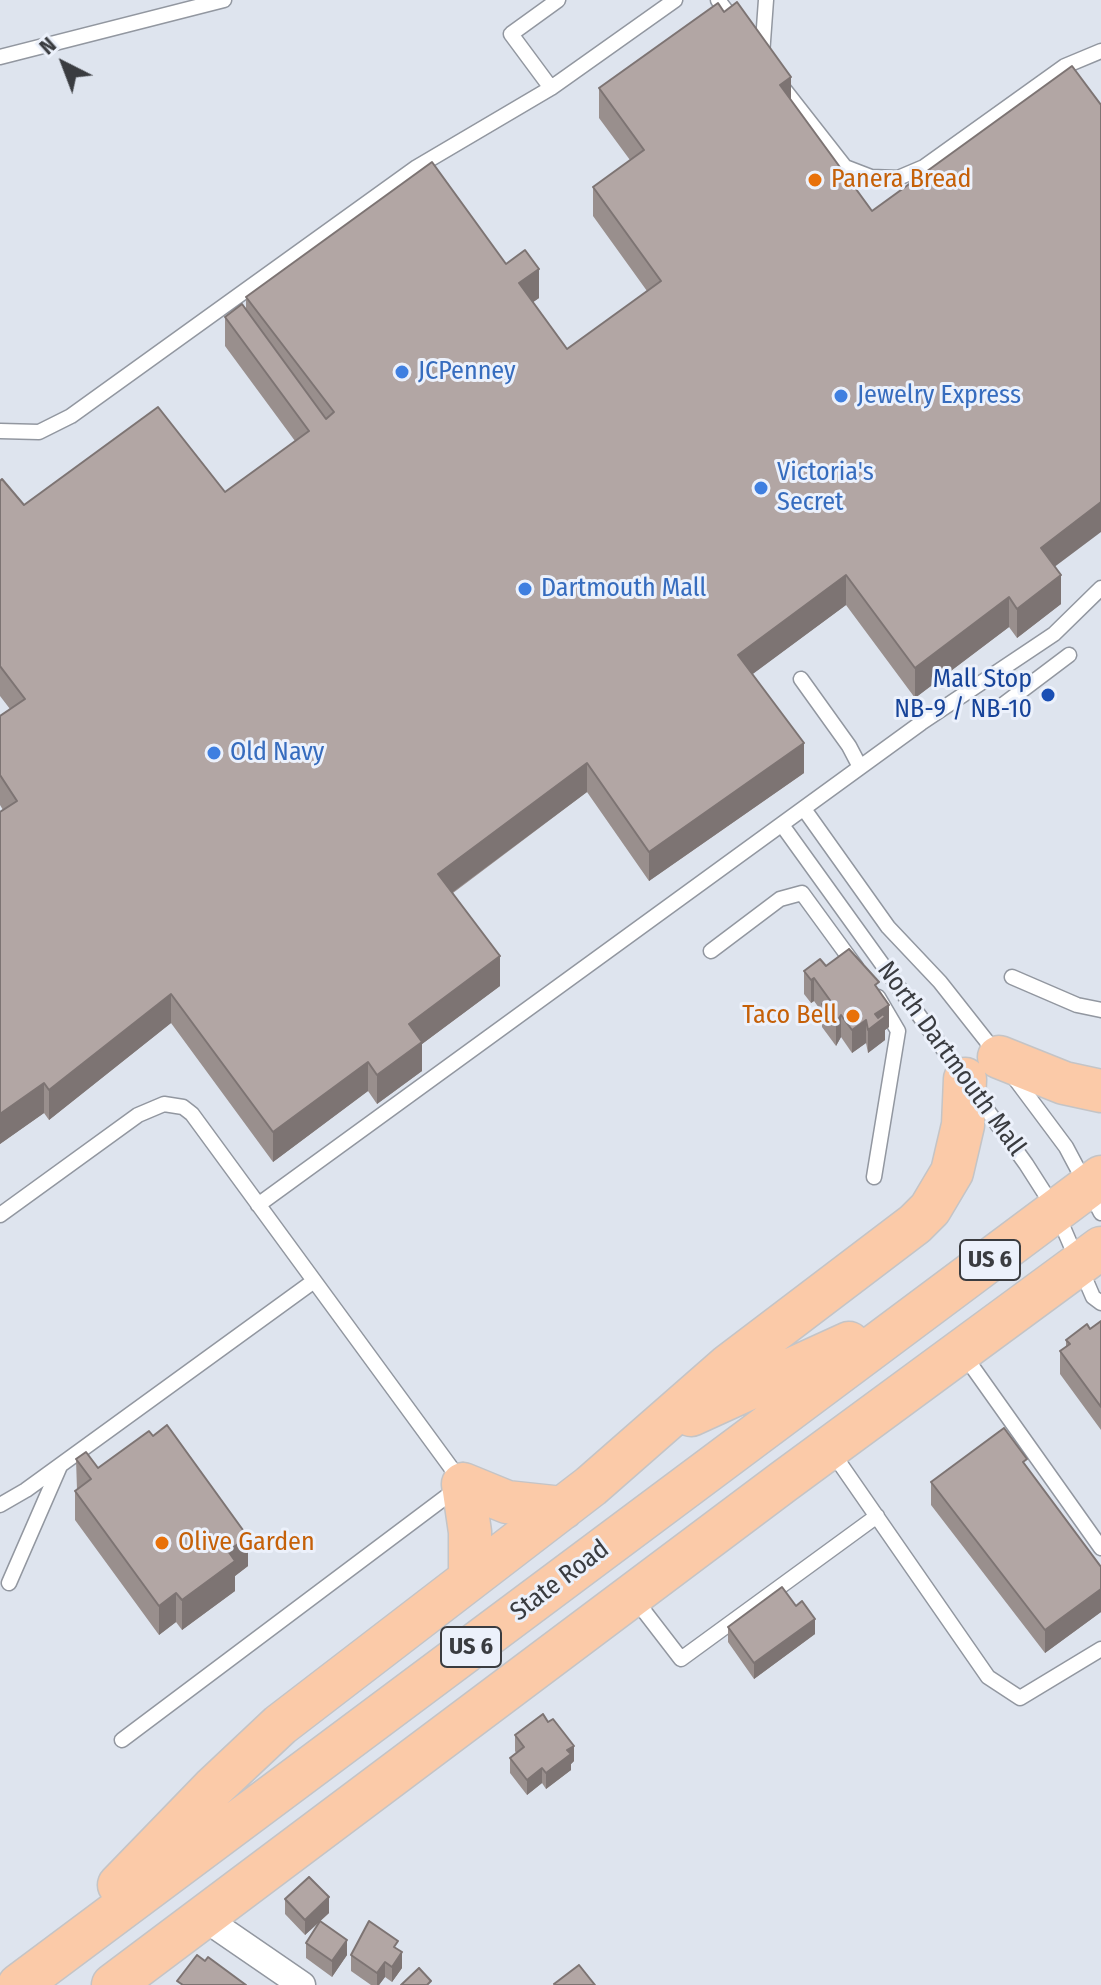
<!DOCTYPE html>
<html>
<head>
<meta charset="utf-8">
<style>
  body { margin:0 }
  #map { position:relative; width:1101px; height:1985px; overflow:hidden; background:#dee4ee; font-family:"Fira Sans Condensed",sans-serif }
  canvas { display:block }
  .north { position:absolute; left:24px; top:24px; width:80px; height:80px; -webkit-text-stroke:6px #ecf1fb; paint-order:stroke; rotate:318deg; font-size:22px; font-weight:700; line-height:32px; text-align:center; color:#3a3c40 }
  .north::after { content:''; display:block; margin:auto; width:28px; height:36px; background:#3a3c40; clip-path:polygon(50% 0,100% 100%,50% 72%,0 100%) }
</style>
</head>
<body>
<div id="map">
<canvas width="1101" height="1985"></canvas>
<div class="north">N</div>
</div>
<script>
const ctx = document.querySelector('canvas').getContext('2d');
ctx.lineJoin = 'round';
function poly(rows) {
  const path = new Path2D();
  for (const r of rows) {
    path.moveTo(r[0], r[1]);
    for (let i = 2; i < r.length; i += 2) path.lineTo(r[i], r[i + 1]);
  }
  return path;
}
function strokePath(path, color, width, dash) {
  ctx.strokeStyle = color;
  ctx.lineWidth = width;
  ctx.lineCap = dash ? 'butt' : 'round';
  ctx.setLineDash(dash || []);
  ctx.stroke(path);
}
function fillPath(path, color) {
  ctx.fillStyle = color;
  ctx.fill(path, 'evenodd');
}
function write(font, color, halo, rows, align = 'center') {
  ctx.font = font + ' "Fira Sans Condensed",sans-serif';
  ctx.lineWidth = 6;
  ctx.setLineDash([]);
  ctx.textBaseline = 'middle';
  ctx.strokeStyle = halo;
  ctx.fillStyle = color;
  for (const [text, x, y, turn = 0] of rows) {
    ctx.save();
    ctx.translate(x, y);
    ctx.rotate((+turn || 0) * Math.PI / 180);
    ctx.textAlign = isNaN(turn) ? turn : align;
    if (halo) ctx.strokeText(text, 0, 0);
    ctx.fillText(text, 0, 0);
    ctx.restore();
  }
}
const lane = poly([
  [718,0,737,25],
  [762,55,766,0],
  [0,57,224,0],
  [780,84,845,167,871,177,898,178,924,167,1065,66,1101,51],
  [551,88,511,34,558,0],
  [0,431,39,432,71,416,417,167,551,88,675,0],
  [801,679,849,746,860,767],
  [1004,704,1069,655],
  [804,809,888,927,940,982,996,1053],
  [782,825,1026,1164,1056,1211,1093,1297,1101,1303],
  [711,951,780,899,802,893,856,967],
  [1012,977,1077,1005,1101,1010],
  [1013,1076,1066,1147,1101,1213],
  [874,1177,898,1031,878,997],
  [258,1205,921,723,1054,634,1101,588],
  [0,1215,138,1115,164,1104,183,1107,192,1114,463,1484,122,1740],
  [964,1355,1101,1548],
  [832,1452,988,1677,1020,1698,1101,1649],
  [0,1505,26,1490,314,1281],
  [9,1583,60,1466],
  [634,1598,681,1659,877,1516]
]);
const street = poly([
  [203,1917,302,1985]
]);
const primary = poly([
  [999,1057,1064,1083,1101,1091],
  [691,1415,849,1343],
  [463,1484,507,1502,563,1508],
  [463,1484,470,1532,470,1578],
  [119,1885,213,1788,280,1725,591,1486,728,1366,915,1224,930,1209,952,1172,963,1125,965,1079],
  [19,1985,1101,1177],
  [113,1985,783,1482,1101,1248]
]);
strokePath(lane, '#9297a0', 17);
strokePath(street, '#9297a0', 29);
strokePath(primary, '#c4c4c6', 45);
strokePath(lane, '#fff', 14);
strokePath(street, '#fff', 26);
strokePath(primary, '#fbcaa8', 42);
fillPath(poly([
  [599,88,791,100,1055,566,1061,604,1017,638,1009,627,915,698,846,605,752,674,804,773,649,881,587,792,453,893,500,986,422,1044,422,1071,377,1104,368,1091,273,1162,171,1023,49,1120,44,1113,0,1144,0,812,3,810,0,805,0,716,10,709,0,696,0,481,24,505,225,492,295,441,225,346,225,317,246,310,246,297,506,264,539,298,533,302,567,349,647,291,593,216,593,187,630,160,599,118],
  [826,966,879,990,889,1027,885,1030,885,1040,868,1053,866,1043,852,1053,841,1037,836,1046,822,1027,822,1012,814,1001,811,1003,804,994,804,971],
  [1101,1321,1101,1430,1060,1374,1060,1351,1066,1347,1066,1340,1090,1329],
  [76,1459,98,1468,248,1566,235,1576,235,1591,182,1630,176,1622,159,1635,75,1520,75,1491,77,1490],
  [1027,1467,1101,1567,1101,1612,1045,1653,931,1505,931,1482],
  [728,1627,815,1634,754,1679,728,1642],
  [515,1735,574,1761,571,1764,571,1770,546,1789,542,1783,527,1795,510,1773,510,1758,516,1753,515,1751],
  [285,1899,329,1913,305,1935,285,1914],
  [306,1943,347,1955,332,1977,306,1958],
  [398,1950,402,1968,392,1982,385,1977,379,1985,371,1985,351,1971,351,1955]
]), '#998f8d');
fillPath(poly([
  [791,77,791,107,780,85],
  [539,269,539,298,519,312,519,283],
  [1101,502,1101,532,1041,577,1041,548],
  [846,575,846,605,738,685,738,655],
  [1061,575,1061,604,1017,638,1017,609],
  [1009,597,1009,627,915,698,915,668],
  [804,743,804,773,649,881,649,852],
  [587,763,587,792,438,903,438,874],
  [500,956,500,986,422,1044,422,1071,377,1104,377,1075,409,1024],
  [814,978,814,1001,811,1003,811,980],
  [171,994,171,1023,49,1120,49,1090],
  [889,1005,889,1027,885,1030,885,1040,868,1053,868,1030,875,1014],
  [841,1015,841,1037,836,1046,836,1023],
  [866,1020,866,1043,852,1053,852,1030],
  [368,1062,368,1091,273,1162,273,1132],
  [44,1083,44,1113,0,1144,0,1114],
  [248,1537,248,1566,235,1576,235,1591,182,1630,182,1600,228,1551],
  [1101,1589,1101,1612,1045,1653,1045,1630],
  [176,1593,176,1622,159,1635,159,1606],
  [815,1619,815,1634,754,1679,754,1663],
  [574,1746,574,1761,571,1764,571,1770,546,1789,546,1773,567,1750],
  [542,1768,542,1783,527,1795,527,1780],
  [329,1897,329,1913,305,1935,305,1920],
  [347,1940,347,1955,332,1977,332,1961],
  [402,1952,402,1968,392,1982,392,1967],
  [385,1962,385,1977,379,1985,377,1985,377,1973]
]), '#7d7473');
const building = poly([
  [737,2,791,77,780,85,872,211,1072,66,1101,105,1101,502,1041,548,1061,575,1017,609,1009,597,915,668,846,575,738,655,804,743,649,852,587,763,438,874,500,956,409,1024,422,1042,377,1075,368,1062,273,1132,171,994,49,1090,44,1083,0,1114,0,812,17,801,0,775,0,716,25,699,0,666,0,481,2,479,24,505,158,407,225,492,309,431,225,317,242,304,326,419,334,412,246,297,432,162,506,264,525,250,539,269,519,283,567,349,661,281,593,187,644,150,599,88,718,3,724,12,737,2],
  [849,949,879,982,875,985,889,1005,875,1014,878,1018,883,1014,885,1017,868,1030,866,1020,852,1030,841,1015,836,1023,822,1004,832,1003,814,978,811,980,804,971,820,959,826,966,849,949],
  [1101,1321,1101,1407,1060,1351,1070,1344,1066,1340,1087,1324,1090,1329,1101,1321],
  [167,1425,248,1537,228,1551,235,1561,182,1600,176,1593,159,1606,75,1491,91,1479,76,1459,86,1452,98,1468,149,1431,153,1436,167,1425],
  [1004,1428,1027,1459,1023,1462,1101,1567,1101,1589,1045,1630,931,1482,1004,1428],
  [782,1587,796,1606,802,1601,815,1619,754,1663,728,1627,782,1587],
  [543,1714,548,1722,553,1719,574,1746,567,1750,571,1754,546,1773,542,1768,527,1780,510,1758,524,1747,515,1735,543,1714],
  [309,1877,329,1897,305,1920,285,1899,309,1877],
  [320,1921,347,1940,332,1961,306,1943,320,1921],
  [369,1921,398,1941,394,1947,402,1952,392,1967,385,1962,377,1973,351,1955,369,1921],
  [197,1955,205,1961,208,1957,246,1985,183,1985,177,1981,197,1955],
  [579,1965,595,1985,555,1985,554,1984,579,1965],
  [419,1968,431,1981,427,1985,401,1985,419,1968]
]);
fillPath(building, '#b2a6a4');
strokePath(building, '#7d7473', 2);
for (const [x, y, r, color] of [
  [815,180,8,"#e8710a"],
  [402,372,8,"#3f7fe0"],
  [841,396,8,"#3f7fe0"],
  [761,488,8,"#3f7fe0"],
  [525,589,8,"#3f7fe0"],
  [1048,695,8,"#1a4fb4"],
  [214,753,8,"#3f7fe0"],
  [853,1016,8,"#e8710a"],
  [162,1543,8,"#e8710a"]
]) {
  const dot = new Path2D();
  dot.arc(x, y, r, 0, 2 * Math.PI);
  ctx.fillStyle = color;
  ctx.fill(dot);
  strokePath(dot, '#ecf1fb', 3);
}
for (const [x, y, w] of [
  [990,1260,60],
  [471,1647,60]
]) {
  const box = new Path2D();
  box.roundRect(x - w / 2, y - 20, w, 40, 6);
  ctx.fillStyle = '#ecf1fb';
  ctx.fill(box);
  strokePath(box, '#3a3c40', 2);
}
write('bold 24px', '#3a3c40', null, [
  ["US 6",990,1260],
  ["US 6",471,1647]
]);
write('26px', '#c56008', '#ecf1fb', [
  ["Panera Bread",831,180],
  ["Taco Bell",837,1016,"right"],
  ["Olive Garden",178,1543]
], 'left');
write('26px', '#366cbe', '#ecf1fb', [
  ["JCPenney",418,372],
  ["Jewelry Express",857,396],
  ["Victoria's",777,473],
  ["Secret",777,503],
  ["Dartmouth Mall",541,589],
  ["Old Navy",230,753]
], 'left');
write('26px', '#164399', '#ecf1fb', [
  ["Mall Stop",1032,680],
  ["NB-9 / NB-10",1032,710]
], 'right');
write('26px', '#3a3c40', '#ecf1fb', [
  ["North Dartmouth Mall",951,1059,54],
  ["State Road",560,1581,-37]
]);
</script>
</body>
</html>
